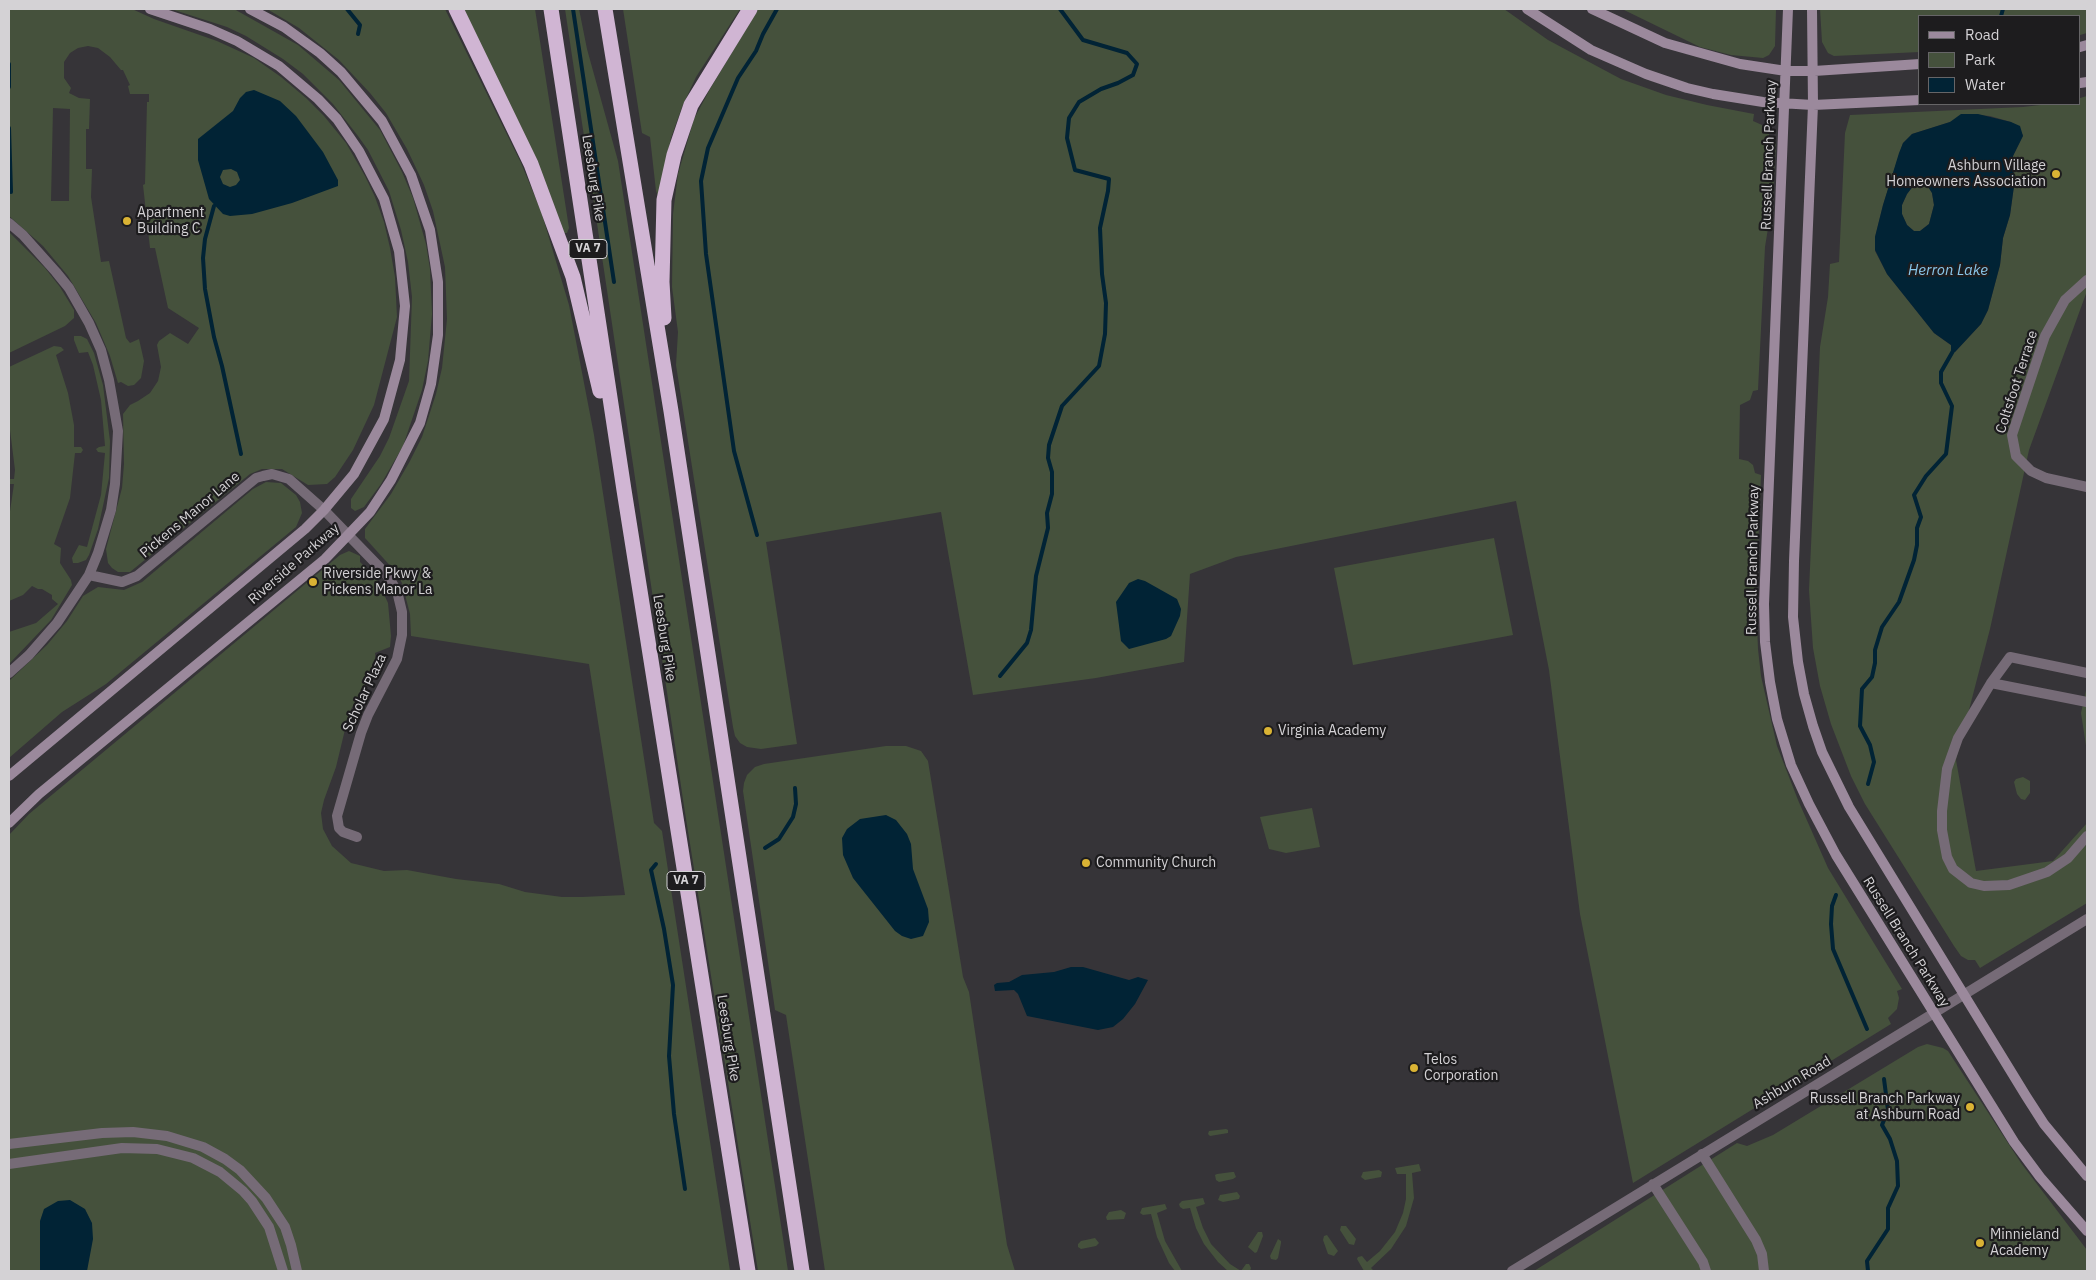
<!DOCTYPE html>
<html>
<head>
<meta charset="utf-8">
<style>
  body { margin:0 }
  #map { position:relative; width:2096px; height:1280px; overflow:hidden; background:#363438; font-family:"IBM Plex Sans",sans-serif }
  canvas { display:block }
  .frame { position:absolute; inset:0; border:10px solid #d4d2d5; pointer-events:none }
  .legend { position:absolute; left:1918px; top:15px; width:162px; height:90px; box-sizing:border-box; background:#1d1c1e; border:1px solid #666567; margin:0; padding:6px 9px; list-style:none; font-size:15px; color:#d4d2d5 }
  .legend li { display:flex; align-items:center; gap:10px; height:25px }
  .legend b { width:25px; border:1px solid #666567 }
</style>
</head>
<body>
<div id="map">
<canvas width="2096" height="1280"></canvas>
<div class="frame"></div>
<ul class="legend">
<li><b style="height:6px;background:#9b899c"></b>Road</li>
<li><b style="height:14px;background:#45513c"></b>Park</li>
<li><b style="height:14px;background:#012335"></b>Water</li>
</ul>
</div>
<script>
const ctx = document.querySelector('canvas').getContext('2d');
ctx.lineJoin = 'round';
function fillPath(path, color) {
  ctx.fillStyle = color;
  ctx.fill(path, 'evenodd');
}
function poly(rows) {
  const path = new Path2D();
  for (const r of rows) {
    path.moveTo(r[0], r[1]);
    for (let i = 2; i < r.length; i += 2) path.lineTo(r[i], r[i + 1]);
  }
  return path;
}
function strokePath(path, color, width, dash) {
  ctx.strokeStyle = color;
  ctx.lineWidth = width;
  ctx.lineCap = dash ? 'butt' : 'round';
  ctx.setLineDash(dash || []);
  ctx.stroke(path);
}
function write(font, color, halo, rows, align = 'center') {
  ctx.font = font + ' "IBM Plex Sans",sans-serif';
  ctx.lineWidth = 4.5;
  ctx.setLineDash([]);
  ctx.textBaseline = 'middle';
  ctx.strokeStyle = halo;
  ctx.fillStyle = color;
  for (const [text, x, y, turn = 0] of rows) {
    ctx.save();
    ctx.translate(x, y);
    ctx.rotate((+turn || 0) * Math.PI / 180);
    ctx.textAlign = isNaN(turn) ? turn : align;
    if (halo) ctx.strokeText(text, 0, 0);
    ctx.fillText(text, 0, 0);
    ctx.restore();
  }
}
fillPath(poly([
  [9,9,132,9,154,19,217,41,254,58,281,77,306,98,324,116,346,143,365,176,375,197,384,222,390,248,395,277,397,317,374,405,353,450,335,477,327,484,308,485,282,469,262,469,250,474,130,572,118,572,112,568,108,563,106,549,122,488,124,464,123,414,130,405,138,401,150,393,158,381,161,367,157,345,159,341,170,333,188,344,199,328,168,308,155,248,150,248,143,185,145,184,147,102,149,102,149,94,130,94,128,86,130,85,123,70,121,70,110,57,98,48,88,46,78,48,70,53,64,62,64,78,71,88,69,93,79,98,90,99,89,129,86,129,86,169,92,169,91,197,101,262,109,261,126,338,130,343,139,339,144,361,141,378,134,385,128,386,121,382,118,383,110,356,96,323,68,276,43,246,9,216],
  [53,108,70,109,69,201,51,201],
  [171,9,234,9,298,45,339,80,380,130,402,172,413,198,426,244,430,269,432,314,428,361,422,390,403,446,381,484,364,507,355,511,351,508,351,499,380,456,389,438,409,381,412,297,408,262,401,230,389,191,368,150,358,136,333,104,303,74,283,59,246,36,227,27],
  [267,9,445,9,521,163,541,211,569,305,594,435,654,823,662,831,730,1271,9,1271,9,835,29,814,340,555,349,551,360,556,360,562,377,579,388,603,391,636,390,647,375,653,376,662,371,674,349,713,336,767,324,800,321,813,323,829,332,846,351,863,384,871,407,870,456,879,499,884,525,892,562,897,582,897,625,895,589,664,411,636,410,614,402,583,394,570,365,538,365,529,391,494,410,461,422,437,436,394,442,368,447,319,445,267,433,211,424,185,407,149,386,113,370,93,339,60,299,28],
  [464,9,535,9,569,228,567,233,564,233],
  [565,9,579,9,587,49,618,161,788,1271,758,1271,684,806],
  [623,9,740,9,696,77,682,107,671,138,658,196,656,191,650,137,642,133],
  [758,9,1504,9,1548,40,1621,79,1666,95,1707,105,1754,114,1753,121,1762,125,1769,133,1769,142,1776,143,1773,197,1765,247,1758,390,1753,391,1750,400,1740,405,1739,459,1748,461,1753,465,1755,473,1761,475,1756,599,1758,649,1761,676,1777,746,1798,800,1828,868,1902,989,1897,991,1899,998,1897,1009,1888,1018,1891,1024,1633,1183,1580,914,1549,670,1516,501,1236,557,1190,574,1184,662,1096,678,973,695,941,512,766,542,797,744,761,749,747,747,740,743,735,736,733,727,676,365,678,332,672,287,673,214,678,174,694,119,710,89],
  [1622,9,1776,9,1775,46,1769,55,1763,58,1731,55,1700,47],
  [1820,9,2087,9,2087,33,2080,35,2080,16,1920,16,1920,52,1834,56,1828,53,1822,42],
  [2087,96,2087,291,2029,450,1990,629,1956,760,1976,871,2053,861,2087,823,2087,903,1980,968,1975,960,1968,960,1961,956,1954,946,1865,804,1851,776,1831,724,1820,686,1813,648,1809,590,1820,347,1828,297,1830,264,1839,262,1845,133,1850,115,2023,107,2049,104,2080,104,2080,98],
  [1967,114,1990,116,2011,122,2023,135,2013,156,2014,186,2010,215,2003,238,2000,265,1988,310,1981,324,1955,352,1952,346,1934,333,1887,274,1875,251,1875,237,1883,205,1903,143,1912,134,1950,122],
  [1917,181,1921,181,1927,185,1932,193,1934,205,1929,224,1920,231,1914,231,1907,225,1902,214,1902,205,1907,194],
  [9,232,45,268,60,287,74,310,74,318,65,326,9,353],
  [74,336,81,336,87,339,94,353,103,385,110,441,109,478,98,529,89,555,86,560,78,563,73,563,72,558,79,545,87,547,101,495,105,453,98,452,96,449,99,447,105,446,101,400,93,365,88,352,79,353,74,340],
  [54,346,61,347,64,350,56,355,68,393,74,425,74,447,81,447,83,450,81,453,75,453,70,498,54,544,61,548,60,563,71,580,72,585,51,620,9,664,9,632,36,623,58,604,52,599,52,595,42,589,38,589,32,586,23,595,9,601,9,518,14,484,9,484,9,479,14,479,15,470,9,422,9,367],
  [266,482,281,483,296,495,300,502,302,513,296,527,106,684,62,712,9,758,9,681,47,645,67,621,83,596,98,587,124,590,142,582,253,489],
  [1494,538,1513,635,1353,665,1334,568],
  [2087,686,2087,752,2081,713],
  [886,746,906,746,921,751,928,761,963,977,969,992,1007,1245,1015,1271,825,1271,786,1015,775,1010,743,791,744,783,747,775,755,767,764,764],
  [2023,777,2030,781,2030,793,2025,800,2021,799,2017,794,2014,782,2016,779],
  [1312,808,1320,847,1286,853,1269,849,1260,817],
  [1927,1044,1943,1048,1948,1051,2021,1163,2087,1250,2087,1271,1534,1271,1737,1143,1747,1146,1773,1135,1918,1047],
  [1226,1129,1228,1130,1228,1133,1210,1136,1208,1134,1209,1131],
  [1419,1164,1421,1171,1412,1173,1414,1198,1406,1226,1391,1249,1371,1268,1374,1271,1364,1271,1357,1259,1358,1257,1362,1256,1367,1262,1380,1251,1395,1232,1403,1213,1406,1199,1406,1174,1397,1174,1395,1168],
  [1379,1170,1382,1172,1381,1177,1365,1180,1361,1177,1363,1172],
  [1232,1172,1234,1172,1236,1177,1233,1179,1219,1182,1216,1180,1215,1175,1217,1174],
  [1237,1192,1240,1196,1239,1199,1223,1202,1218,1200,1220,1195],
  [1203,1198,1205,1204,1196,1207,1203,1228,1211,1244,1230,1264,1241,1271,1246,1264,1249,1264,1251,1268,1250,1271,1228,1271,1218,1262,1204,1244,1196,1228,1190,1208,1183,1209,1180,1207,1179,1204,1182,1201],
  [1165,1204,1167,1209,1157,1213,1165,1241,1182,1271,1175,1271,1169,1263,1157,1237,1151,1214,1143,1215,1140,1213,1142,1208],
  [1121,1210,1126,1213,1124,1219,1107,1220,1106,1217,1109,1212],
  [1341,1226,1346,1226,1356,1239,1354,1245,1349,1244,1340,1230],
  [1258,1232,1262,1232,1263,1236,1257,1252,1255,1253,1248,1247],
  [1327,1235,1338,1251,1334,1256,1328,1254,1323,1240,1324,1236],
  [1095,1238,1099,1243,1096,1246,1081,1249,1078,1247,1078,1244,1081,1241],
  [1278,1239,1281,1241,1281,1243,1278,1258,1276,1260,1271,1259,1270,1256]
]), '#45513c');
fillPath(poly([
  [254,90,280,101,296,116,323,152,338,180,338,186,292,203,252,214,230,216,223,214,209,199,198,160,198,139,233,111,240,98,246,92],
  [231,169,237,172,240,180,236,185,230,187,223,184,220,177,223,170],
  [1961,114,1978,114,2011,122,2020,126,2023,136,2013,156,2014,186,2010,215,2003,238,2000,265,1988,310,1981,324,1955,352,1951,350,1951,345,1934,333,1887,274,1875,250,1875,237,1883,205,1899,153,1903,143,1912,134,1950,122],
  [1917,181,1921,181,1927,185,1932,193,1934,205,1929,224,1920,231,1914,231,1907,225,1902,214,1902,205,1907,194],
  [1138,579,1145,581,1177,599,1181,609,1180,616,1171,636,1166,639,1129,649,1121,641,1116,602,1129,583],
  [886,815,896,820,907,834,911,844,913,869,928,909,929,922,923,936,911,939,902,936,895,931,853,878,843,855,842,838,847,829,860,819],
  [1071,967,1083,967,1129,980,1138,977,1148,980,1135,1004,1123,1019,1113,1027,1098,1030,1027,1016,1018,994,1014,990,995,991,994,985,997,983,1009,982,1022,975,1054,972],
  [70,1200,85,1209,92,1223,93,1239,87,1271,40,1271,40,1221,44,1209,58,1201]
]), '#012335');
strokePath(poly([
  [347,9,360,25,358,34],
  [573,9,614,282],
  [2001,16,2003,9],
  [9,87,9,64],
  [9,128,11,192],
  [214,206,205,239,203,258,205,289,214,337,222,366,241,454],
  [757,535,734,451,706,254,701,181,708,148,738,78,756,51,763,34,777,9],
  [1000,676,1027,643,1031,630,1036,576,1048,528,1047,513,1052,494,1052,472,1048,458,1049,445,1062,406,1099,366,1105,334,1106,303,1102,274,1100,228,1108,191,1109,179,1075,170,1067,138,1069,118,1079,102,1101,89,1118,83,1133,75,1137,64,1127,53,1083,40,1060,9],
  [1868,784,1874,762,1870,745,1860,726,1862,689,1872,677,1875,663,1875,650,1882,627,1899,602,1914,560,1917,545,1917,528,1921,517,1914,495,1926,476,1946,454,1952,406,1941,383,1941,372,1953,351],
  [765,848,779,839,793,817,796,804,795,788],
  [656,864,651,870,664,929,673,985,669,1056,674,1114,685,1189],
  [1836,895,1832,906,1831,924,1833,949,1867,1029],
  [1868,1271,1867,1261,1888,1229,1888,1208,1898,1186,1897,1161,1890,1139,1882,1125,1888,1110,1884,1079]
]), '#012335', 4);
strokePath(poly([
  [9,223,23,235,56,272,69,288,89,323,101,350,109,380,118,431,115,484,111,510,98,553,89,575,57,623,29,655,9,673],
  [2087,280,2065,300,2045,336,2012,435,2016,456,2031,471,2046,478,2087,487],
  [89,575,122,582,137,576,256,478,263,476,272,474,289,479,324,510,387,575,397,591,402,612,402,635,397,659,368,715,361,733,337,816,339,828,343,832,357,837],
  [2087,673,2010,657,1991,683,1958,738,1947,769,1942,811,1942,830,1947,857,1953,869,1971,883,1984,886,2009,885,2047,872,2068,858,2087,836],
  [1991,683,2087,702],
  [9,1144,102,1133,133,1132,167,1136,203,1147,225,1159,240,1170,266,1198,285,1227,291,1245,297,1271],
  [1702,1154,1756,1240,1762,1254,1764,1271],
  [9,1164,122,1148,157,1149,193,1158,220,1172,243,1191,252,1201,269,1227,283,1271],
  [1653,1184,1703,1262,1706,1271],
  [1512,1271,1934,1013]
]), '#766b77', 10);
strokePath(poly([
  [1934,1013,2087,919]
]), '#766b77', 10);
strokePath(poly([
  [1527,9,1591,50,1646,74,1687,88,1713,94,1763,102,1813,105,1920,100],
  [1592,9,1665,43,1740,64,1786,71,1814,71,1920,64],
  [1788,9,1764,604,1765,642,1770,682,1777,719,1791,765,1809,804,1836,855,2014,1142,2040,1177,2087,1231],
  [1812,9,1813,105,1794,561,1793,617,1798,662,1804,694,1813,726,1822,752,1849,807,2026,1096,2044,1124,2087,1176],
  [2080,47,2087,45],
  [2080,83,2087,82],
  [9,776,305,529,324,510,354,474,384,419,400,360,405,306,399,251,384,199,359,151,337,119,318,99,279,66,237,41,210,29,150,9],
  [9,823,39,794,325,559,349,534,370,512,391,480,420,423,431,384,438,335,438,282,430,230,411,175,382,121,341,72,320,53,284,27,250,9]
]), '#9b899c', 10);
strokePath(poly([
  [456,9,531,164,573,277,600,391],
  [551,9,624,490,748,1271],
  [605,9,671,411,802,1271],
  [664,318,662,282,664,200,674,155,691,105,750,9]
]), '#d0b5d3', 15);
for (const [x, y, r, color] of [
  [2056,174,5,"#dab334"],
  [127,221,5,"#dab334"],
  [313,582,5,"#dab334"],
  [1268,731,5,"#dab334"],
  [1086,863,5,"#dab334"],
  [1414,1068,5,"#dab334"],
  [1970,1107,5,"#dab334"],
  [1980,1243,5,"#dab334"]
]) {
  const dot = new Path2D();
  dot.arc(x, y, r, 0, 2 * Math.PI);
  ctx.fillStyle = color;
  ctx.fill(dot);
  strokePath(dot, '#1d1c1e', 2);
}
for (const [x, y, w] of [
  [588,249,38],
  [686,881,38]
]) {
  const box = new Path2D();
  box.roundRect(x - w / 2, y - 9.5, w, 19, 4);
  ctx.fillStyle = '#1d1c1e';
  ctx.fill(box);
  strokePath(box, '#d4d2d5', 1);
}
write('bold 12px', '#d4d2d5', null, [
  ["VA 7",588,249],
  ["VA 7",686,881]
]);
write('14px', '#d4d2d5', '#1d1c1e', [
  ["Russell Branch Parkway",1769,155,-88],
  ["Leesburg Pike",593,178,81],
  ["Coltsfoot Terrace",2017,382,-72],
  ["Pickens Manor Lane",190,515,-40],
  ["Russell Branch Parkway",1753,560,-89],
  ["Riverside Parkway",294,564,-41],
  ["Leesburg Pike",664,638,81],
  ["Scholar Plaza",365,693,-65],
  ["Russell Branch Parkway",1906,942,58],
  ["Leesburg Pike",728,1038,81],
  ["Ashburn Road",1792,1083,-31]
]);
write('14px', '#d4d2d5', '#1d1c1e', [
  ["Ashburn Village",2046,166,"right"],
  ["Homeowners Association",2046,182,"right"],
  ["Apartment",137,213],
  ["Building C",137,229],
  ["Riverside Pkwy &",323,574],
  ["Pickens Manor La",323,590],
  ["Virginia Academy",1278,731],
  ["Community Church",1096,863],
  ["Telos",1424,1060],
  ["Corporation",1424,1076],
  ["Russell Branch Parkway",1960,1099,"right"],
  ["at Ashburn Road",1960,1115,"right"],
  ["Minnieland",1990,1235],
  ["Academy",1990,1251]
], 'left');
write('italic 15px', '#8ac7eb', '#1d1c1e', [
  ["Herron Lake",1948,271]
]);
</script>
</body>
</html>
